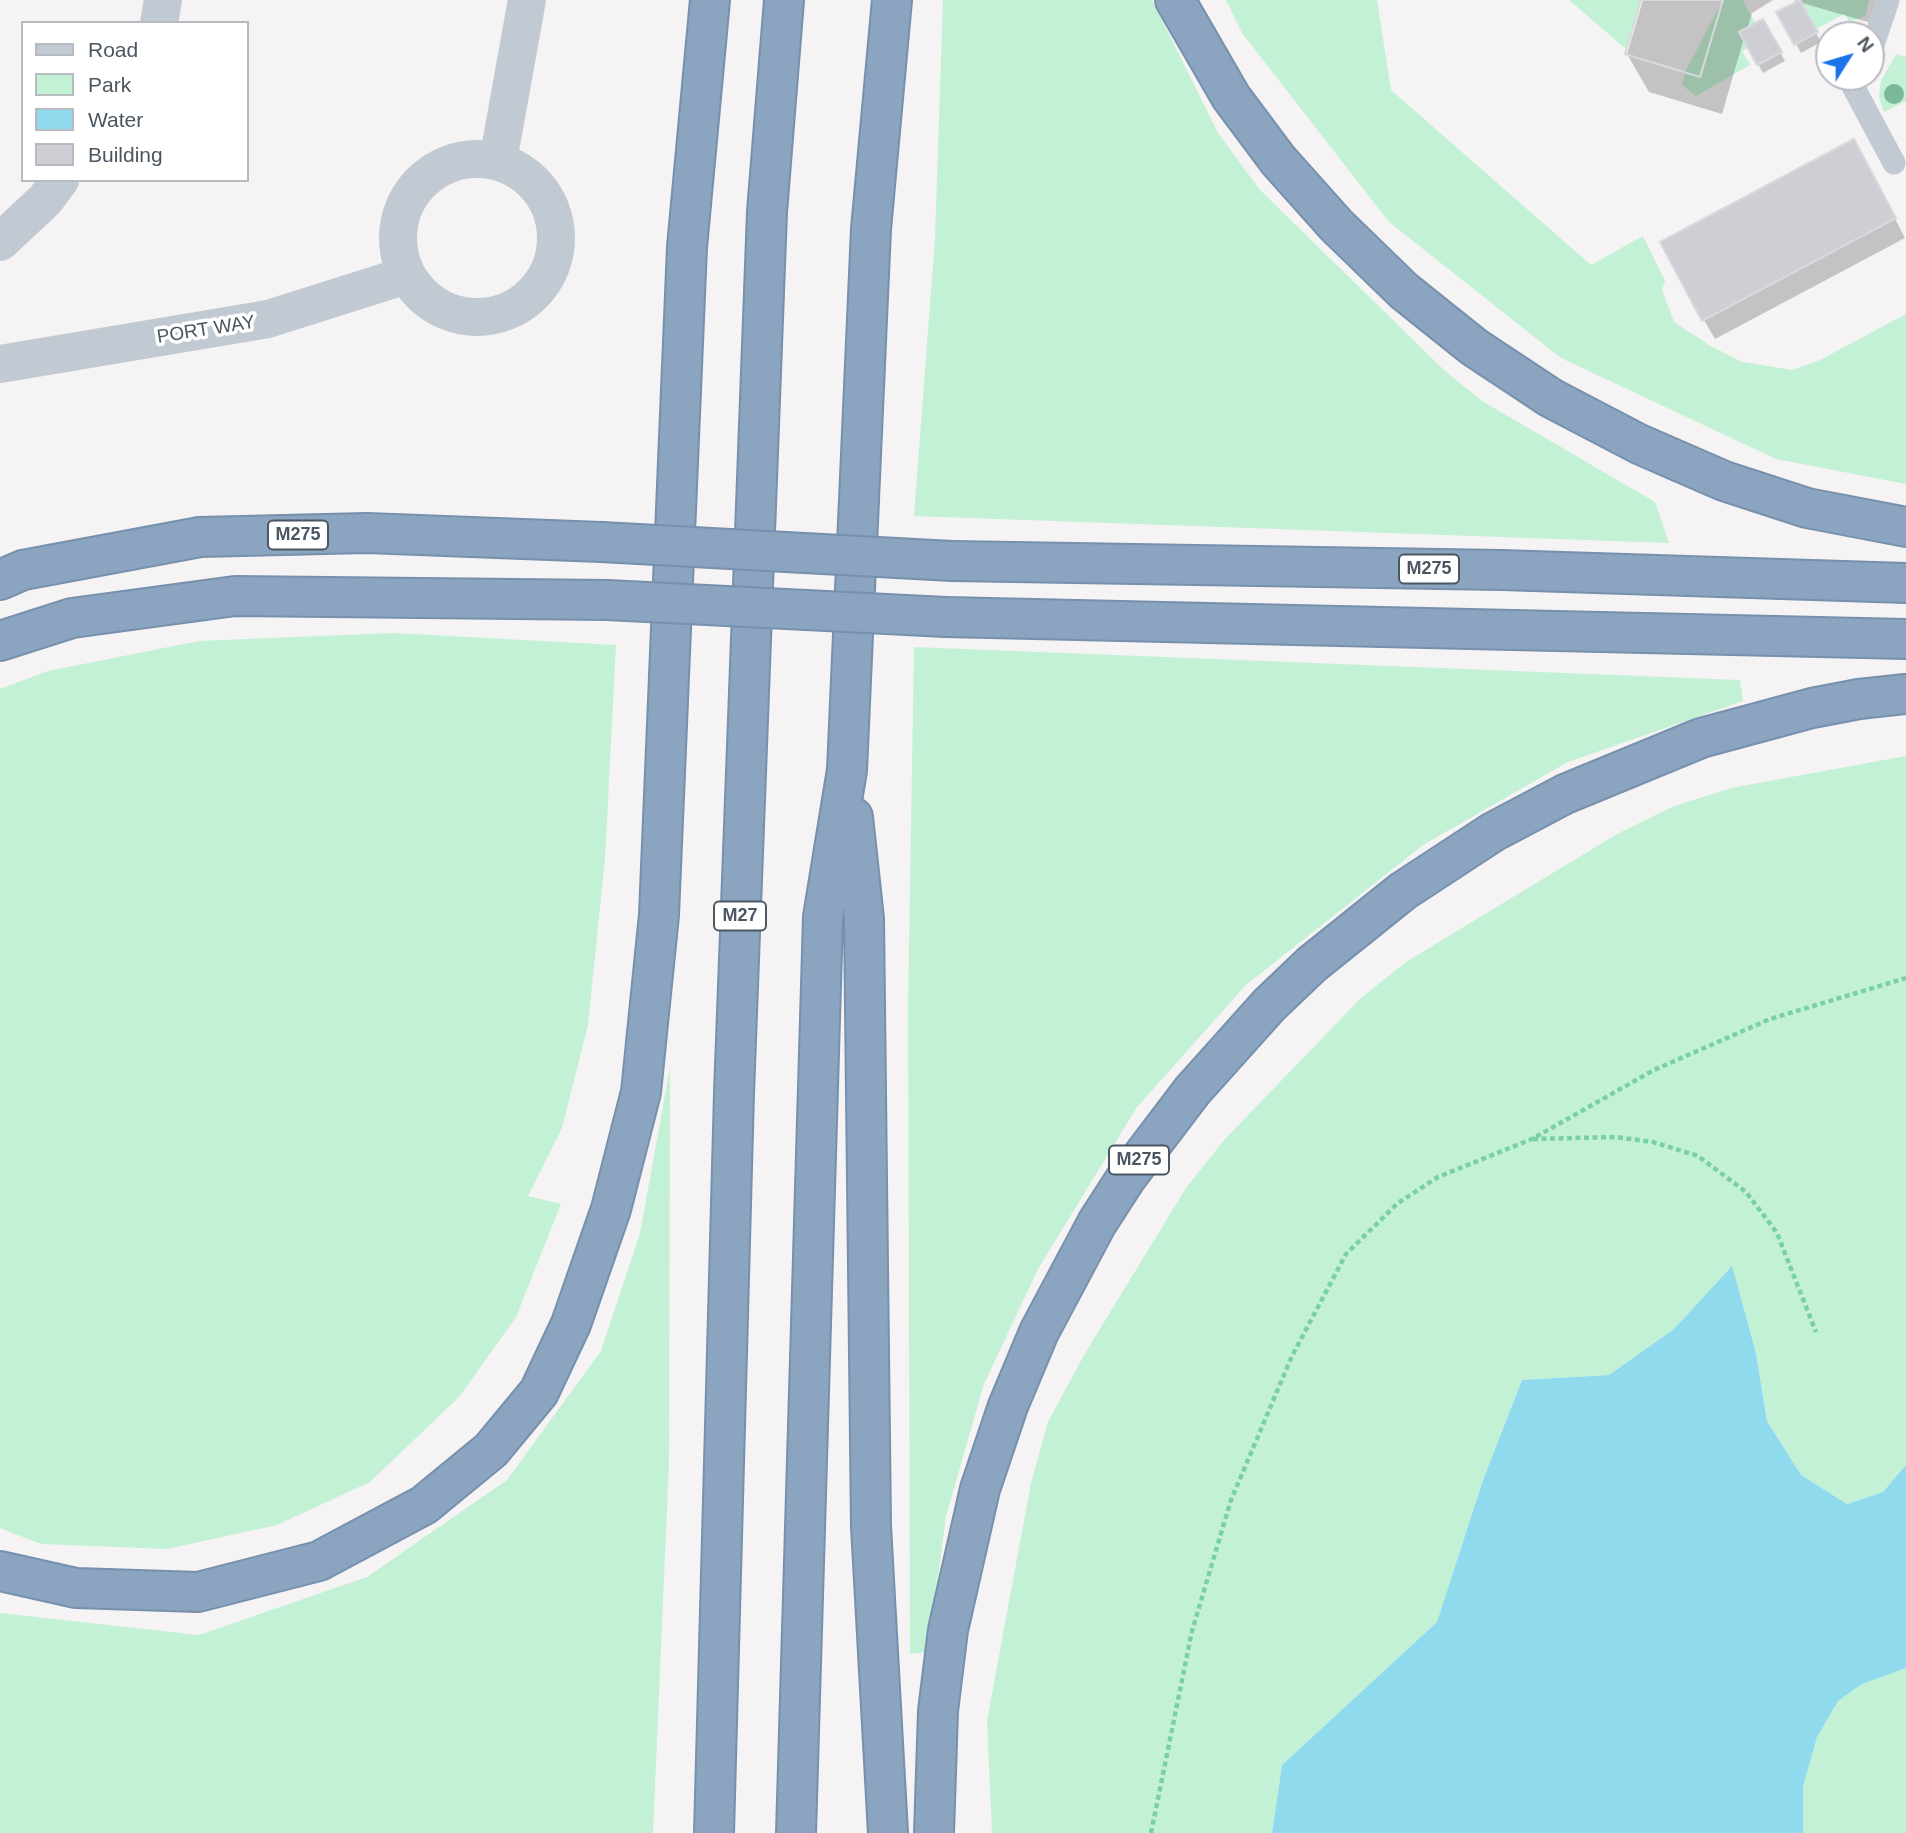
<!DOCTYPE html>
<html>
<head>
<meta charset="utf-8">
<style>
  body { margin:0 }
  #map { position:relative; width:1906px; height:1833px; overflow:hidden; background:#f5f3f3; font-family:Arial,sans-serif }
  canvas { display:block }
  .legend { position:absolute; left:21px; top:21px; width:228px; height:161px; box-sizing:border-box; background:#fff; border:2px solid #b7bbc0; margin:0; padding:9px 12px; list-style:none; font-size:21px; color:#4a5661 }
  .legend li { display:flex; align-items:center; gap:14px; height:35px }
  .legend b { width:35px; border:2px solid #b7bbc0 }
  .north { position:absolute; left:1815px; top:21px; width:70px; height:70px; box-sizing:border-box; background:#fff; border:2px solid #b7bbc0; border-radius:50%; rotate:53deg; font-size:19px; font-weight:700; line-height:28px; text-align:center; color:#4a5661 }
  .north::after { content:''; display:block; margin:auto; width:24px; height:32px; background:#1a73e8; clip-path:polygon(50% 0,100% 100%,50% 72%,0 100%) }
</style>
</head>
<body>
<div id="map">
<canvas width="1906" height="1833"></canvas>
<ul class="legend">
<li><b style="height:9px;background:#c1cad2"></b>Road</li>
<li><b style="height:19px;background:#c3f1d5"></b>Park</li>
<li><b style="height:19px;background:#90daee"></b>Water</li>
<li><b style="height:19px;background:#cdcfd5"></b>Building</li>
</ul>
<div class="north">N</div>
</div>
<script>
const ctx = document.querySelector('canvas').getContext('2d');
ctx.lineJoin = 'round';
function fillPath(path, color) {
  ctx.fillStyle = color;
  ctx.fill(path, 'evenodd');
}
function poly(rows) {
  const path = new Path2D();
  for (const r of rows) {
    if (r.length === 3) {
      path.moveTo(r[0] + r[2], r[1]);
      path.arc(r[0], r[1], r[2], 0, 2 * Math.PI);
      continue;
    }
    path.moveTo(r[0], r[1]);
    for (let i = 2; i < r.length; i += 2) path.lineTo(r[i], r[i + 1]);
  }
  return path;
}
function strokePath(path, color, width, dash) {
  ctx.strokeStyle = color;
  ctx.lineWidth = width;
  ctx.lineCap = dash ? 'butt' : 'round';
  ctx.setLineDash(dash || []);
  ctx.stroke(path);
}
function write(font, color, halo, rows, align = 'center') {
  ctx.font = font + ' Arial,sans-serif';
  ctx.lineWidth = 7;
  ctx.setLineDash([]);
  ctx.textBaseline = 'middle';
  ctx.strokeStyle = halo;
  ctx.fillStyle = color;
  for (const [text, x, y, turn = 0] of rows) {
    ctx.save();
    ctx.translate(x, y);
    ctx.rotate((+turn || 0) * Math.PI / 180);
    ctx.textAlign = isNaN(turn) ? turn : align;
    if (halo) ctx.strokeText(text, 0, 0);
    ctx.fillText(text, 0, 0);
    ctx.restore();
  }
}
fillPath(poly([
  [943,0,1152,0,1218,133,1260,190,1444,370,1482,401,1655,502,1669,543,914,516,935,238],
  [1226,0,1377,0,1391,90,1591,265,1643,236,1665,281,1662,290,1674,322,1709,345,1742,362,1792,370,1820,360,1906,314,1906,484,1776,459,1561,358,1389,222,1242,33],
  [1569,0,1641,0,1626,49],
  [1723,0,1743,0,1755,23,1739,32,1748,48,1742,51,1750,65,1696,96,1682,85,1685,72],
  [1800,0,1869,0,1866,15,1850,22,1844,14,1816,29],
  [1896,54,1906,57,1906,101,1884,112,1879,97,1881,81],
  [393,633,616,645,605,858,588,1025,562,1128,528,1196,561,1204,516,1317,459,1397,370,1482,277,1525,167,1549,41,1544,0,1528,0,689,48,671,199,641],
  [914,647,1740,680,1743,701,1568,762,1423,845,1246,985,1137,1107,1038,1269,984,1384,946,1516,928,1652,910,1654,908,1006],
  [1906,756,1906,1465,1883,1492,1847,1504,1801,1475,1767,1421,1756,1352,1731,1267,1674,1329,1609,1375,1522,1380,1483,1480,1437,1622,1282,1765,1272,1833,992,1833,987,1721,1031,1483,1048,1422,1084,1355,1186,1188,1225,1139,1361,998,1406,962,1617,834,1672,807,1731,788],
  [670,1068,669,1462,653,1833,0,1833,0,1613,199,1635,367,1577,507,1480,601,1351,640,1233],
  [1906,1668,1906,1833,1803,1833,1803,1787,1817,1737,1838,1701,1862,1684]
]), '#c3f1d5');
fillPath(poly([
  [1732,1266,1756,1353,1767,1421,1801,1475,1847,1504,1883,1492,1906,1465,1906,1668,1862,1684,1838,1701,1817,1737,1803,1787,1803,1833,1272,1833,1282,1765,1437,1622,1483,1480,1522,1380,1609,1375,1674,1329]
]), '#90daee');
fillPath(poly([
  [1643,0,1773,0,1752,13,1747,30,1763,21,1785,61,1763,73,1744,38,1722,114,1649,92,1627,54],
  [1793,0,1889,0,1881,26,1799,2,1821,42,1801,53,1779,12,1799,2],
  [1865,161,1905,238,1715,339,1704,320]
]), '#0003');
const building = poly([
  [1641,0,1723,0,1700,77,1625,54,1641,0],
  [1641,0,1723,0,1700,77,1625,54,1641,0],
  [1800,0,1818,32,1794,45,1776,12,1800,0],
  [1763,19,1782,52,1757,65,1739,32,1763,19],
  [1854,139,1896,218,1702,321,1660,242,1854,139]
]);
fillPath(building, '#cdcfd5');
strokePath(building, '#d7d9de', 2);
const highway = poly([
  [1175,0,1231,97,1278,160,1336,225,1404,291,1474,347,1551,398,1639,444,1724,481,1807,508,1906,527],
  [952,561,1501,570,1906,583],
  [0,580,23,570,200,537,367,533,601,542],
  [946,617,1906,639],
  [0,641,72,618,235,596,607,600],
  [853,817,864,919,871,1526,888,1833],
  [0,1571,76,1588,198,1592,319,1561,424,1505,491,1450,539,1392,571,1324,611,1209,641,1092,659,915,687,247,710,0],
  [714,1833,734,1093,767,212,784,0],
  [796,1833,823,917,847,770,871,229,892,0],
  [934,1833,938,1711,948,1630,980,1489,1008,1406,1039,1332,1097,1223,1126,1178,1192,1091,1269,1005,1312,964,1403,891,1493,832,1565,794,1701,738,1812,708,1859,699,1906,694]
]);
strokePath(highway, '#7690ad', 42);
strokePath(poly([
  [1533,1139,1616,1137,1653,1142,1698,1156,1746,1192,1777,1233,1816,1332],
  [1151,1833,1192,1631,1231,1500,1292,1356,1346,1254,1398,1203,1438,1177,1532,1139,1654,1070,1770,1019,1906,978]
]), '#7ad0a6', 4.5, [5, 3.5]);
strokePath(poly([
  [1871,51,1888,0],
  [1848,77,1894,163]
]), '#c1cad2', 23);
strokePath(poly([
  [159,23,163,0],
  [477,238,79],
  [498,161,527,0],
  [0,242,45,200,60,180],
  [0,364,268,319,407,275]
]), '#c1cad2', 38);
strokePath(highway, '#8ba5c1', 38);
const highwayBridge = poly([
  [601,542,952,561],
  [607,600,946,617]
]);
strokePath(highwayBridge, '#7690ad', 42, []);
strokePath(highwayBridge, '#8ba5c1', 38);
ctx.fillStyle = '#7bb799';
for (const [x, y] of [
  [1894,94]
]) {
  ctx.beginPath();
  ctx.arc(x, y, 10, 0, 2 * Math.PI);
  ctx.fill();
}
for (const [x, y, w] of [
  [298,535,60],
  [1429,569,60],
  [740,916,52],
  [1139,1160,60]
]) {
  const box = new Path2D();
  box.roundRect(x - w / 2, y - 14.5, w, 29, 5);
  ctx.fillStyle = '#fff';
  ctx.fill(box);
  strokePath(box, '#4a5661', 2);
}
write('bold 18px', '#4a5661', null, [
  ["M275",298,535],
  ["M275",1429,569],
  ["M27",740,916],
  ["M275",1139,1160]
]);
write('19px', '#4a5661', '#fff', [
  ["PORT WAY",206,330,-9]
]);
</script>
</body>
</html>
